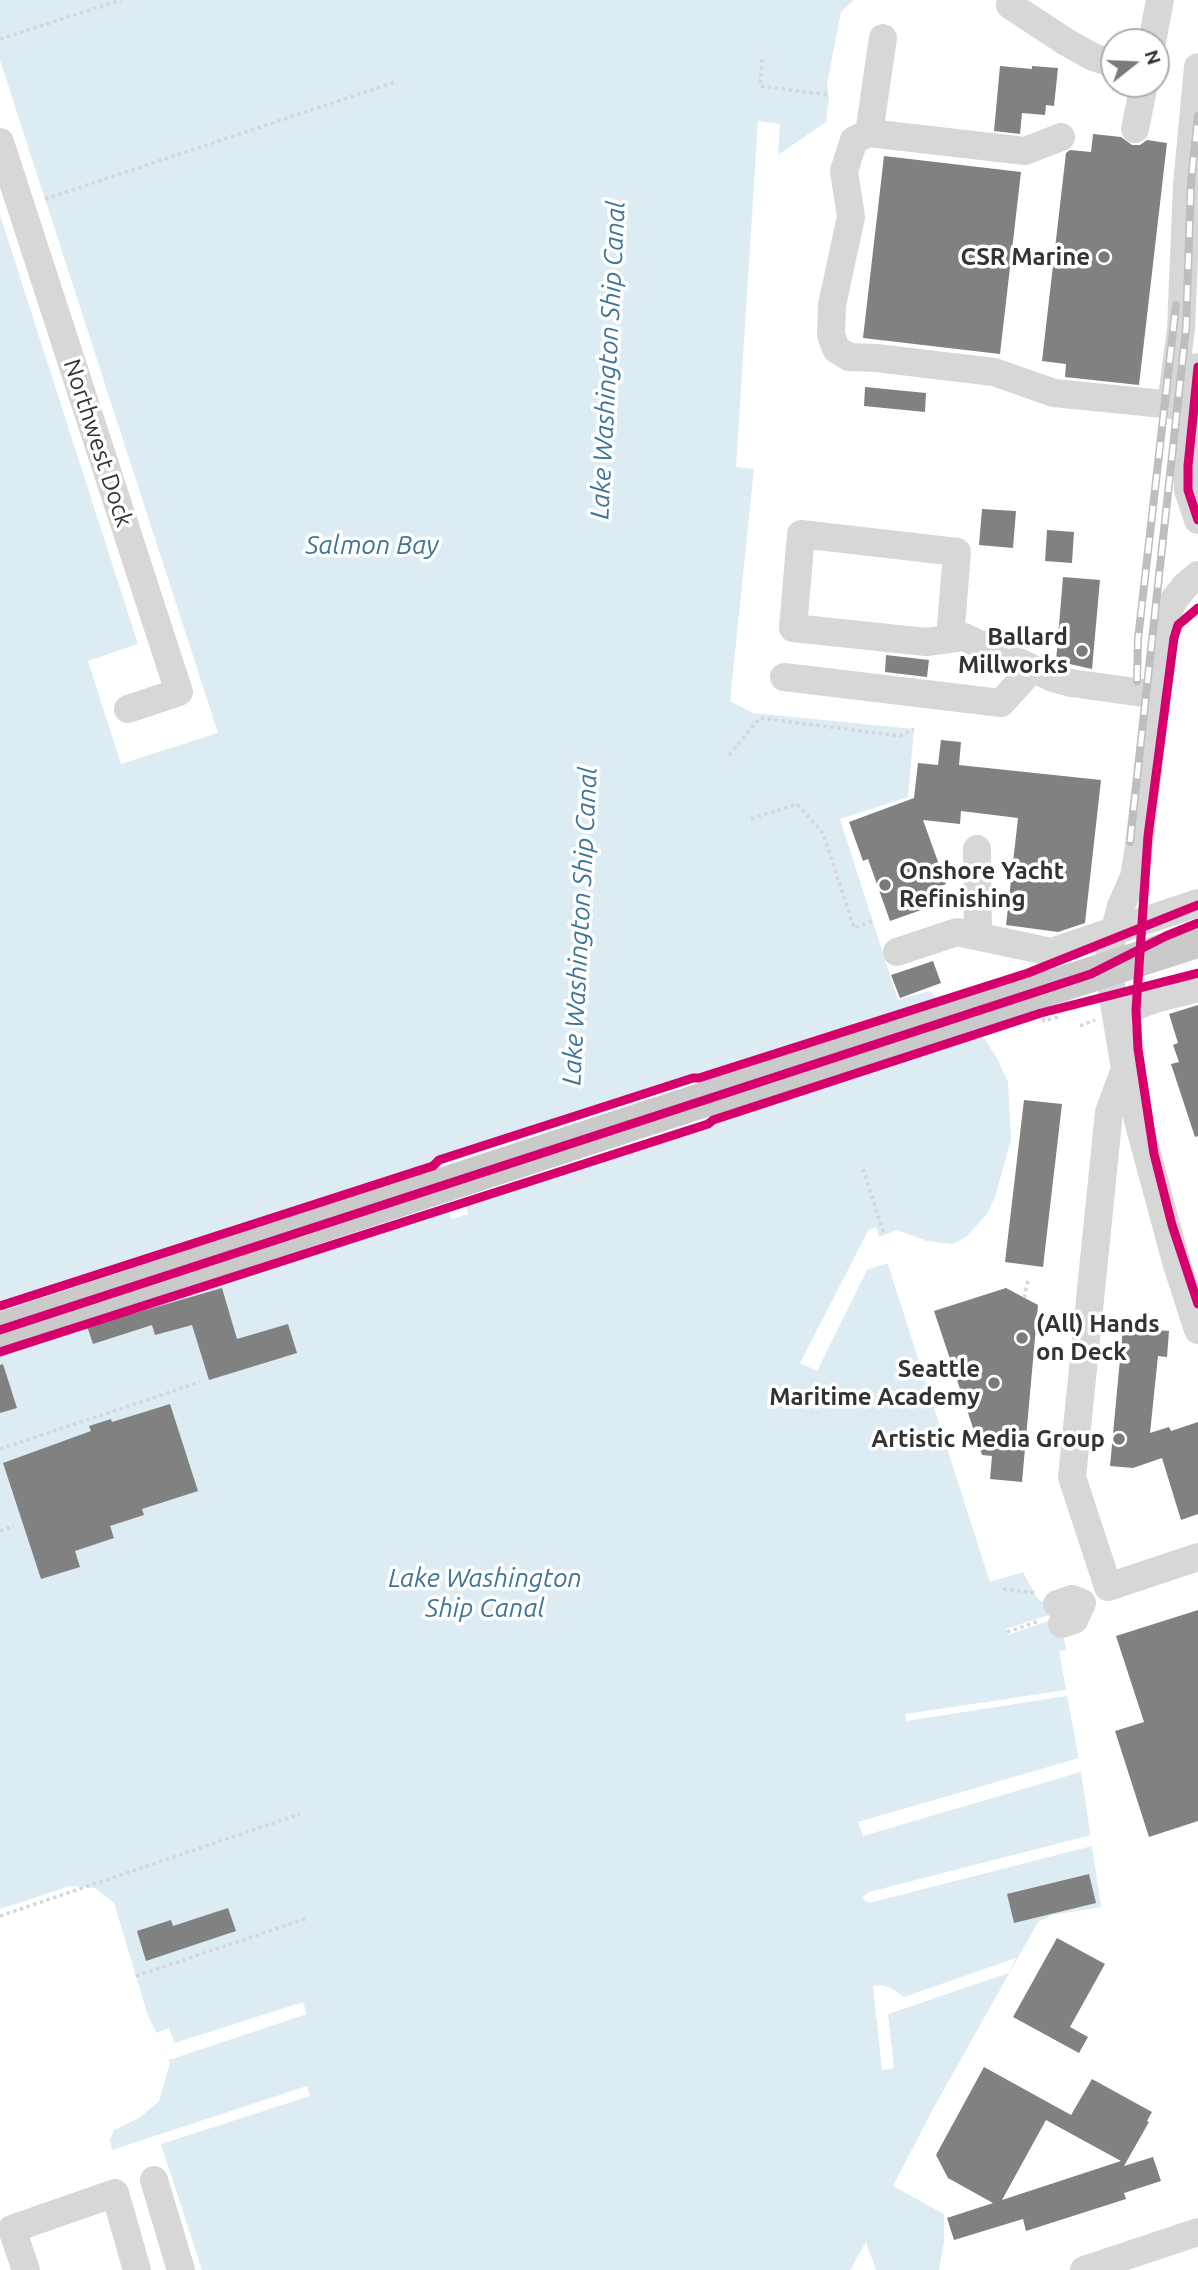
<!DOCTYPE html>
<html>
<head>
<meta charset="utf-8">
<style>
  body { margin:0 }
  #map { position:relative; width:1198px; height:2270px; overflow:hidden; background:#fff; font-family:Ubuntu,sans-serif }
  canvas { display:block }
  .north { position:absolute; left:1100px; top:28px; width:70px; height:70px; box-sizing:border-box; background:#fff; border:2px solid #adadad; border-radius:50%; rotate:72deg; font-size:19px; font-weight:700; line-height:28px; text-align:center; color:#333 }
  .north::after { content:''; display:block; margin:auto; width:24px; height:32px; background:#7a7a7a; clip-path:polygon(50% 0,100% 100%,50% 72%,0 100%) }
</style>
</head>
<body>
<div id="map">
<canvas width="1198" height="2270"></canvas>
<div class="north">N</div>
</div>
<script>
const ctx = document.querySelector('canvas').getContext('2d');
ctx.lineJoin = 'round';
function fillPath(path, color) {
  ctx.fillStyle = color;
  ctx.fill(path, 'evenodd');
}
function poly(rows) {
  const path = new Path2D();
  for (const r of rows) {
    path.moveTo(r[0], r[1]);
    for (let i = 2; i < r.length; i += 2) path.lineTo(r[i], r[i + 1]);
  }
  return path;
}
function strokePath(path, color, width, dash) {
  ctx.strokeStyle = color;
  ctx.lineWidth = width;
  ctx.lineCap = dash ? 'butt' : 'round';
  ctx.setLineDash(dash || []);
  ctx.stroke(path);
}
function write(font, color, halo, rows, align = 'center') {
  ctx.font = font + ' Ubuntu,sans-serif';
  ctx.lineWidth = 7;
  ctx.setLineDash([]);
  ctx.textBaseline = 'middle';
  ctx.strokeStyle = halo;
  ctx.fillStyle = color;
  for (const [text, x, y, turn = 0] of rows) {
    ctx.save();
    ctx.translate(x, y);
    ctx.rotate((+turn || 0) * Math.PI / 180);
    ctx.textAlign = isNaN(turn) ? turn : align;
    if (halo) ctx.strokeText(text, 0, 0);
    ctx.fillText(text, 0, 0);
    ctx.restore();
  }
}
fillPath(poly([
  [0,0,854,0,841,12,827,84,829,98,826,122,778,155,780,124,758,121,736,467,754,469,730,701,753,713,914,729,908,797,840,819,898,1000,929,991,984,1038,997,1058,1008,1082,1011,1140,995,1197,987,1214,966,1237,953,1244,927,1241,897,1230,879,1237,990,1582,1023,1572,1035,1595,1040,1601,1048,1602,1063,1632,1066,1650,1059,1651,1081,1772,1101,1907,1052,1915,1038,1922,933,2109,893,2186,944,2214,944,2242,939,2270,202,2270,158,2135,112,2150,110,2140,114,2130,139,2118,159,2101,170,2063,147,2013,114,1903,95,1888,70,1886,0,1909]
]), '#ddebf3');
fillPath(poly([
  [0,60,218,733,121,764,88,661,138,644,0,215],
  [942,997,984,1033,715,1121,710,1126,466,1206,468,1214,452,1219,448,1208,0,1354,0,1304,431,1163,437,1157,693,1074,700,1076],
  [876,1227,888,1263,867,1270,817,1371,800,1363,869,1229],
  [1061,1611,1062,1616,1008,1635,1006,1629],
  [1066,1690,1067,1696,906,1721,905,1714],
  [1079,1758,1081,1772,863,1836,858,1822],
  [1091,1835,1092,1846,869,1903,862,1898,869,1892],
  [1016,1958,1009,1973,888,2014,894,2068,882,2070,873,1986,882,1985,891,1988,904,1997],
  [303,2002,307,2014,169,2060,156,2033,169,2028,175,2043],
  [307,2086,310,2096,158,2145,155,2139,113,2153,109,2151],
  [866,2242,876,2270,850,2270]
]), '#fff');
fillPath(poly([
  [1000,66,1032,69,1032,66,1058,68,1054,106,1046,105,1045,115,1022,113,1020,134,994,131],
  [1093,134,1121,137,1132,145,1140,145,1147,140,1167,143,1139,385,1065,377,1066,364,1042,361,1066,153,1070,150,1091,152],
  [884,156,1021,172,1000,354,863,338],
  [865,387,926,393,925,412,864,406],
  [982,509,1016,511,1013,548,979,545],
  [1047,530,1074,532,1072,563,1045,561],
  [1063,577,1100,580,1092,669,1056,661],
  [886,655,929,660,927,677,885,672],
  [941,740,961,742,959,765,1101,780,1085,923,1058,932,1006,925,1018,818,961,811,960,824,923,820,946,884,936,888,941,903,890,921,868,859,863,861,849,822,914,798,918,763,938,765],
  [933,961,941,983,900,998,891,975],
  [1198,1005,1198,1136,1195,1137,1171,1064,1179,1062,1173,1045,1178,1043,1169,1014],
  [1024,1100,1062,1104,1043,1267,1005,1262],
  [222,1288,237,1339,288,1324,297,1353,209,1380,192,1325,155,1335,152,1325,93,1344,87,1326,131,1312,132,1314],
  [1006,1288,1038,1305,1022,1482,990,1479,992,1456,982,1455,934,1311],
  [1123,1327,1169,1331,1167,1357,1158,1356,1150,1433,1169,1427,1171,1431,1198,1422,1198,1514,1181,1520,1162,1458,1133,1468,1110,1466],
  [3,1364,17,1408,0,1413,0,1365],
  [170,1404,198,1491,142,1509,144,1515,110,1526,114,1538,75,1551,80,1567,41,1579,3,1463,91,1431,89,1426,111,1419,112,1422],
  [1198,1610,1198,1821,1149,1837,1115,1731,1144,1722,1116,1636],
  [1089,1874,1096,1903,1014,1923,1007,1894],
  [228,1908,236,1931,146,1961,137,1931,171,1920,173,1926],
  [1057,1938,1105,1964,1070,2027,1088,2037,1079,2053,1013,2017],
  [984,2067,1071,2115,1092,2079,1152,2112,1147,2121,1149,2122,1124,2166,1153,2157,1161,2181,1124,2193,1126,2199,1026,2231,1023,2219,954,2240,947,2218,993,2203,948,2178,936,2155],
  [1046,2120,1121,2161,1002,2200]
]), '#818181');
strokePath(poly([
  [0,39,121,0],
  [762,59,760,86,829,95],
  [45,199,395,82],
  [729,755,760,718,900,736,914,729],
  [751,819,797,804,823,833,854,928,872,921],
  [1043,1018,1044,1021,1058,1017,1057,1014],
  [1080,1026,1095,1020],
  [863,1169,884,1234],
  [1024,1298,1028,1280],
  [0,1449,200,1382],
  [0,1531,14,1526],
  [1003,1589,1036,1593],
  [1007,1632,1039,1621],
  [0,1916,300,1814],
  [136,1976,305,1919]
]), '#d6d6d6', 3.5, [3.5, 3.5]);
strokePath(poly([
  [1010,5,1066,42,1093,57,1114,64],
  [1152,42,1160,0],
  [1135,129,1144,84],
  [869,133,883,38],
  [1061,137,1025,151,869,133,854,140,844,171,851,217,832,305,831,335,836,349,849,357,876,358,994,372,1054,393,1194,407],
  [0,142,179,692,128,709],
  [1198,367,1188,466,1188,490,1198,520],
  [1171,405,1181,329,1187,185,1198,67],
  [1198,575,1185,586,1174,600,1166,617,1139,846,1134,877,1121,906,1110,948,1110,979,1125,1069,1140,1128,1177,1265,1198,1330],
  [950,639,957,552,801,534,793,628,926,642,950,639,964,637,1053,678,1071,683,1157,695],
  [784,677,1001,703,1032,669],
  [977,849,978,936],
  [897,952,957,932,1051,952,1198,903],
  [1116,1013,1155,999,1198,988],
  [1125,1069,1109,1112,1072,1477,1108,1587,1198,1557],
  [1057,1604,1072,1599,1082,1603,1074,1620,1062,1624],
  [154,2180,181,2270],
  [26,2270,12,2229,115,2193,137,2270],
  [1084,2270,1198,2232]
]), '#d7d7d7', 28);
strokePath(poly([
  [0,1330,654,1116]
]), '#cacaca', 35);
const rail = poly([
  [1137,681,1138,639,1176,305],
  [1130,842,1186,328,1191,182,1198,116]
]);
strokePath(rail, '#bebebe', 8);
strokePath(rail, '#fff', 5, [16]);
strokePath(poly([
  [654,1116,1198,940]
]), '#cacaca', 35);
strokePath(poly([
  [1198,367,1188,466,1188,490,1198,520],
  [1198,608,1178,625,1174,638,1148,836,1136,1010,1138,1049,1154,1154,1172,1225,1198,1304],
  [0,1306,433,1166,439,1160,693,1078,699,1078,1028,973,1198,905],
  [0,1330,1091,974,1166,936,1198,923],
  [0,1352,708,1124,713,1120,1041,1013,1198,973]
]), '#d6006c', 9);
for (const [x, y, r, color] of [
  [1104,257,7,"#7a7a7a"],
  [1082,651,7,"#7a7a7a"],
  [885,885,7,"#7a7a7a"],
  [1022,1338,7,"#7a7a7a"],
  [994,1383,7,"#7a7a7a"],
  [1119,1439,7,"#7a7a7a"]
]) {
  const dot = new Path2D();
  dot.arc(x, y, r, 0, 2 * Math.PI);
  ctx.fillStyle = color;
  ctx.fill(dot);
  strokePath(dot, '#fff', 2.5);
}
write('bold 24px', '#333', '#fff', [
  ["CSR Marine",1090,257],
  ["Ballard",1068,637],
  ["Millworks",1068,665],
  ["Onshore Yacht",899,871,"left"],
  ["Refinishing",899,899,"left"],
  ["(All) Hands",1036,1324,"left"],
  ["on Deck",1036,1352,"left"],
  ["Seattle",980,1369],
  ["Maritime Academy",980,1397],
  ["Artistic Media Group",1105,1439]
], 'right');
write('24px', '#333', '#fff', [
  ["Northwest Dock",98,443,72]
]);
write('italic 26px', '#3f7597', '#fff', [
  ["Lake Washington Ship Canal",608,360,-87],
  ["Salmon Bay",372,545],
  ["Lake Washington Ship Canal",580,926,-87],
  ["Lake Washington",485,1578],
  ["Ship Canal",485,1608]
]);
</script>
</body>
</html>
